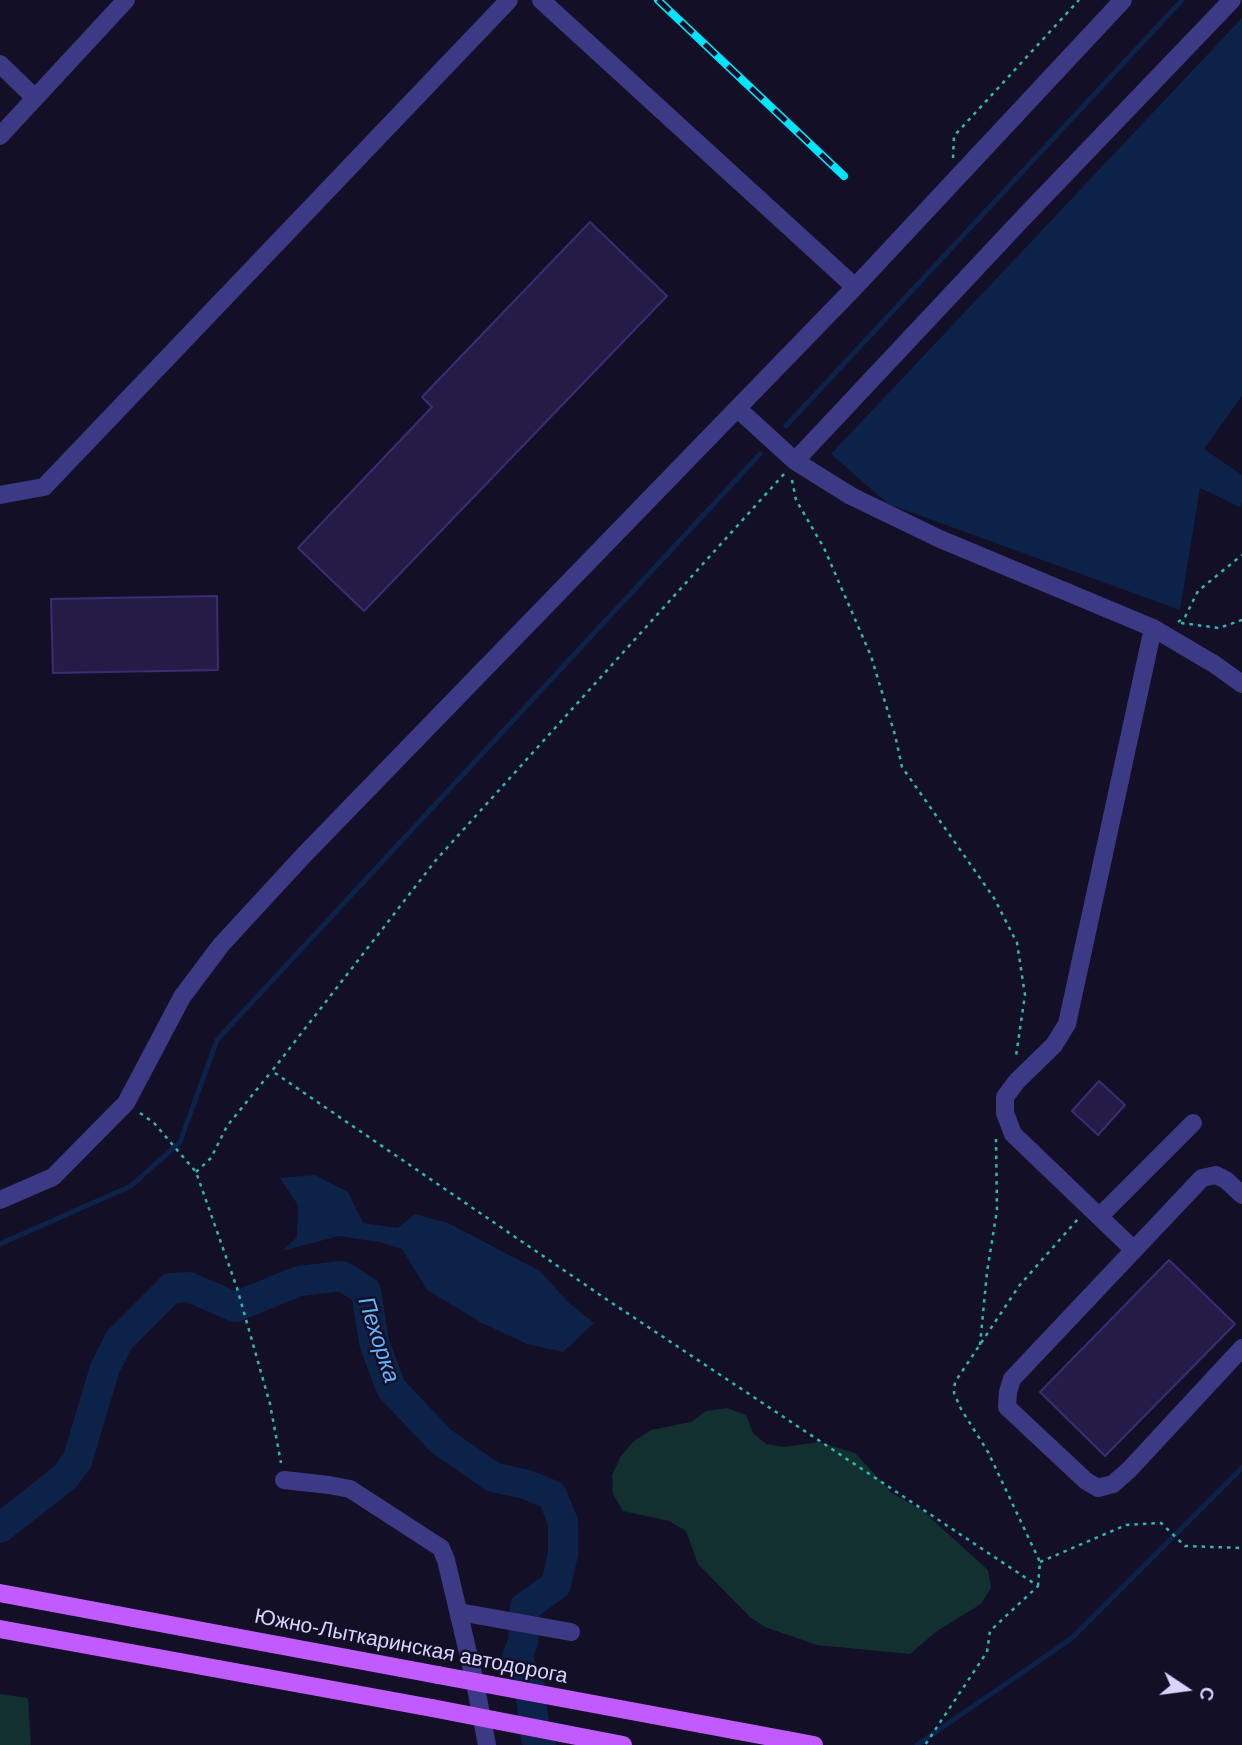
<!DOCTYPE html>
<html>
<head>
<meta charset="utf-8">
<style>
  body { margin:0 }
  #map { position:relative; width:1242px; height:1745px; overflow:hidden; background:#130f26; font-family:Helvetica,sans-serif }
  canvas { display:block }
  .north { position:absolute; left:1151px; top:1654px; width:70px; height:70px; -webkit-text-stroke:5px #130f26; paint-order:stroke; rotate:103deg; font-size:19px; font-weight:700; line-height:28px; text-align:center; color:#d9d4ff }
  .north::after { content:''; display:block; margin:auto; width:24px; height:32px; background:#d9d4ff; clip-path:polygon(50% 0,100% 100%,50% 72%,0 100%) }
</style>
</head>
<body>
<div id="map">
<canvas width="1242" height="1745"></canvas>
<div class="north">С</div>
</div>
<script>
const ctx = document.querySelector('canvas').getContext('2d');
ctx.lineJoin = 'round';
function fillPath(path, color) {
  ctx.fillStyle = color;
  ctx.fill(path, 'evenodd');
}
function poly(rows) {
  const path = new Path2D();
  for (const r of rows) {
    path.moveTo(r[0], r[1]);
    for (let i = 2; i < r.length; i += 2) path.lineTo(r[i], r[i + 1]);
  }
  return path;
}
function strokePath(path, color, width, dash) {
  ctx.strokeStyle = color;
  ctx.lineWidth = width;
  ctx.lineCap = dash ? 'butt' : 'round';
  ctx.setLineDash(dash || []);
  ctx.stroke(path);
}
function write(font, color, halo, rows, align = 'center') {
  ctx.font = font + ' Helvetica,sans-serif';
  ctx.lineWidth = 5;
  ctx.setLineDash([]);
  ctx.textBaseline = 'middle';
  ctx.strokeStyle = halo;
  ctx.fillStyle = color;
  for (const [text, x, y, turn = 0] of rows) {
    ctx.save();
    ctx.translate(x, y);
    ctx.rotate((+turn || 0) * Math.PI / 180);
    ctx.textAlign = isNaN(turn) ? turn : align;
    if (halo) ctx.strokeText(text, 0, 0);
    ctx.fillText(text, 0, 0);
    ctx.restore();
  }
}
fillPath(poly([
  [727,1408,746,1415,753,1433,766,1444,784,1447,819,1442,855,1453,892,1493,922,1510,988,1570,991,1588,981,1604,937,1631,910,1654,817,1645,765,1627,750,1617,698,1564,686,1531,669,1521,623,1511,613,1494,612,1475,621,1456,634,1441,651,1430,691,1422,706,1411],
  [0,1694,28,1698,31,1745,0,1745]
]), '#12302f');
fillPath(poly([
  [1242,18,1242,396,1204,449,1242,475,1242,503,1240,507,1200,488,1180,610,888,504,831,454],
  [315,1175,348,1192,363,1223,398,1228,415,1214,448,1223,540,1271,569,1303,594,1323,563,1352,527,1344,482,1323,427,1290,402,1249,379,1242,339,1236,282,1251,297,1237,298,1205,280,1178]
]), '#0c2248');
strokePath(poly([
  [786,426,1182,0],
  [0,1244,131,1186,180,1142,217,1040,760,454],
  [917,1745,1072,1638,1242,1468]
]), '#0c2248', 5);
strokePath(poly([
  [0,1528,65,1477,77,1461,105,1368,119,1340,171,1288,189,1287,235,1307,299,1281,342,1276,366,1291,374,1342,391,1388,441,1441,493,1477,528,1485,552,1495,563,1522,563,1554,556,1585,525,1607,523,1642,517,1657,529,1684,536,1738,541,1745]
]), '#0c2248', 30);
const building = poly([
  [590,222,667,296,364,611,298,548,432,407,422,397,590,222],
  [217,596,218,670,53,673,51,599,217,596],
  [1099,1081,1125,1105,1098,1135,1072,1111,1099,1081],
  [1169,1260,1235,1324,1105,1456,1040,1392,1169,1260]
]);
fillPath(building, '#241b47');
strokePath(building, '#3b2d73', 2);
strokePath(poly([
  [953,158,954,136,1079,0],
  [784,474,436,860,272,1071,606,1299,1038,1586,990,1631,987,1652,925,1745],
  [792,480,796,500,824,548,871,656,895,735,902,767,994,898,1017,943,1025,995,1016,1056],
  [1178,622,1185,617,1198,591,1242,555],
  [1181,623,1219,628,1242,620],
  [140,1113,154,1123,196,1172,237,1288,270,1404,281,1463],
  [196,1172,211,1158,227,1126,271,1072],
  [980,1345,987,1272,997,1210,996,1139],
  [1040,1562,1126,1525,1161,1523,1185,1546,1242,1548],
  [1038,1586,1040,1562,988,1452,961,1409,954,1393,955,1382,1019,1286,1078,1219]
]), '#2fb8b0', 2.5, [3.5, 5]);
strokePath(poly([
  [541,0,855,287],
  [0,64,35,98],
  [0,136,126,0],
  [738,409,795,461,851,496,940,539,1153,628,1214,664,1242,684],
  [795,461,1024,217,1232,0],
  [0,495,44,487,509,0],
  [1242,1195,1226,1180,1216,1175,1202,1178,1012,1379,1008,1392,1007,1407,1086,1481,1098,1488,1113,1484,1129,1470,1242,1348],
  [0,1200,53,1177,126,1103,182,997,221,945,304,855,855,287,1123,0],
  [1100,1216,1193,1123],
  [1133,1249,1013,1134,1005,1113,1005,1097,1017,1081,1054,1045,1067,1024,1153,628],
  [284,1480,329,1485,350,1489,441,1548,446,1560,474,1678,487,1745],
  [459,1612,571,1632]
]), '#3d3a85', 18);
strokePath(poly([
  [0,1593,438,1675],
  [0,1629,432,1708]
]), '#c25bff', 18);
const rail = poly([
  [658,0,844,176]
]);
strokePath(rail, '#00e5ff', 8);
strokePath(rail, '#130f26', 5, [16]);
strokePath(poly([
  [438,1675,814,1745],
  [432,1708,623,1745]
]), '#c25bff', 18);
write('21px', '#d9d4ff', '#130f26', [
  ["Южно-Лыткаринская автодорога",411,1647,11]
]);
write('italic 23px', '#62b6ff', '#130f26', [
  ["Пехорка",378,1340,72]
]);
</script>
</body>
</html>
